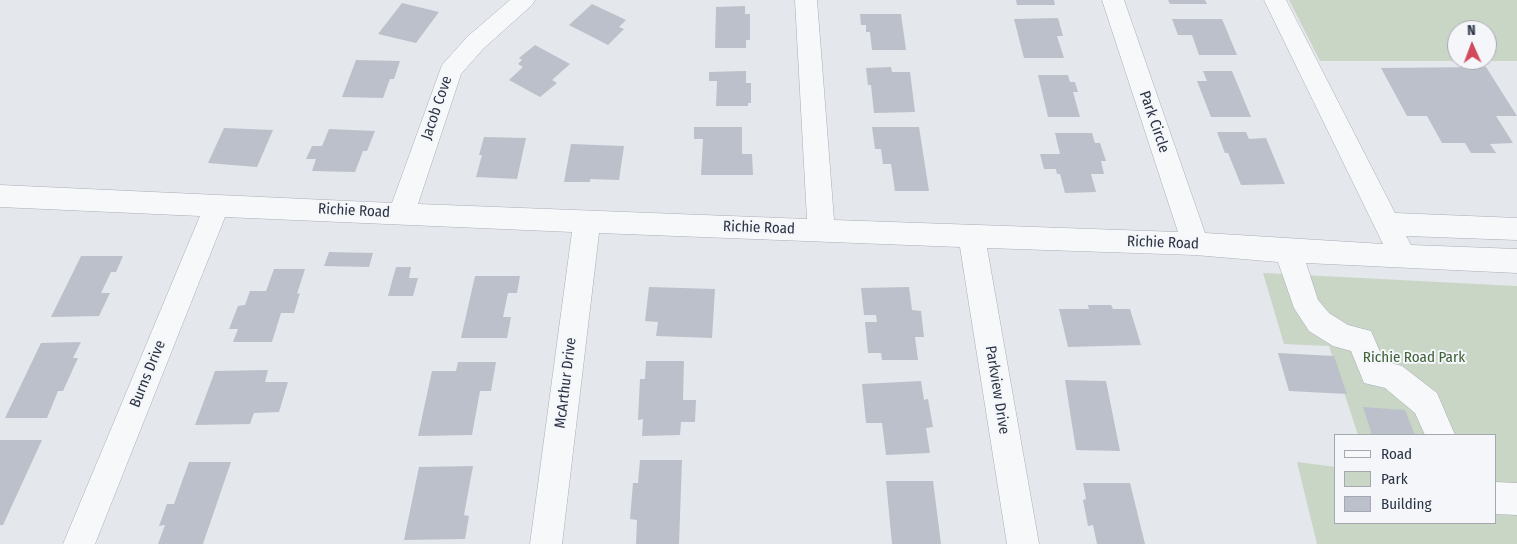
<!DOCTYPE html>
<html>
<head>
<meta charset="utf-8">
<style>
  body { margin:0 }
  #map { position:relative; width:1517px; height:544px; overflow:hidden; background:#e4e7ec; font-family:"Fira Sans Condensed",sans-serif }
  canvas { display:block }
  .legend { position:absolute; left:1334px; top:434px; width:162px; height:90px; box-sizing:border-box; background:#f4f6f9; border:1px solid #a4a8b1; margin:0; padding:6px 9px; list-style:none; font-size:15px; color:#2b3445 }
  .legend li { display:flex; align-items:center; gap:10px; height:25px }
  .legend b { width:25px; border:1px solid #a4a8b1 }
  .north { position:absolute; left:1447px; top:20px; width:50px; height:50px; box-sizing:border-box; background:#f4f6f9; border:1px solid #a4a8b1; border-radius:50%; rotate:358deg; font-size:14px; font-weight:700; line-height:20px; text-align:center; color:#2b3445 }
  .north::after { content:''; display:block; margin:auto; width:18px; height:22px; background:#d1495b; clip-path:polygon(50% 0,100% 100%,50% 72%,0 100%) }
</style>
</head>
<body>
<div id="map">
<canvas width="1517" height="544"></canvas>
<ul class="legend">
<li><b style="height:6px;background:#f7f8fa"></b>Road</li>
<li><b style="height:14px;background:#c9d6c5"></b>Park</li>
<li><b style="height:14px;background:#bbc0ca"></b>Building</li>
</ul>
<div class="north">N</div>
</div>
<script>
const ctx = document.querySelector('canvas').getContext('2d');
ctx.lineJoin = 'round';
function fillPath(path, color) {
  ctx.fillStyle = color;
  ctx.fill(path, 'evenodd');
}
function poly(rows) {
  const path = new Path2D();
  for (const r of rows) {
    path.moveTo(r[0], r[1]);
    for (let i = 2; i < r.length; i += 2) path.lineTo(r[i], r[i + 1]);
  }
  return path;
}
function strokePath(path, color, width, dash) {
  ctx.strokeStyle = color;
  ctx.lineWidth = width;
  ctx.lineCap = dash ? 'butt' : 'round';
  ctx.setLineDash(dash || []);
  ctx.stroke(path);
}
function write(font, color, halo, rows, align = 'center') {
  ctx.font = font + ' "Fira Sans Condensed",sans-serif';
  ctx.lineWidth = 4;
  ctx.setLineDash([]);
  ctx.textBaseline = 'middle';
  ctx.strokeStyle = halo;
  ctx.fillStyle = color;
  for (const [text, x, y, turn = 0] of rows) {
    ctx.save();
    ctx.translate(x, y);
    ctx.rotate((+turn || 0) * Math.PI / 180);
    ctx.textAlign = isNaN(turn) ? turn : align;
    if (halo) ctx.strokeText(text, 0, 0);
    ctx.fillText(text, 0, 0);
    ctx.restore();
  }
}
fillPath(poly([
  [1289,0,1517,0,1517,61,1320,61],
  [1457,30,1487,30,1487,60,1457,60],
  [1263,273,1517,286,1517,544,1317,544,1297,462,1336,467,1336,523,1496,523,1496,435,1358,435,1329,346,1284,344]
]), '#c9d6c5');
fillPath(poly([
  [1016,0,1054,0,1055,5,1017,5],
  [1168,0,1205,0,1207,4,1170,4],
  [402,3,439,12,416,43,378,34],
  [592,4,626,20,619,27,624,29,608,45,569,25],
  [745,6,745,14,750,14,750,40,746,40,746,48,715,48,716,7],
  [860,14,901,14,906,50,872,50,870,32,866,32,866,25,861,25],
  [1058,18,1063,36,1057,36,1064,58,1024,58,1014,19],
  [1172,19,1222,19,1237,55,1199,55,1192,35,1178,35],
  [535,45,570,64,552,80,557,83,540,97,509,80,523,67,518,64,522,60,519,58],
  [356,60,400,61,394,79,390,79,383,98,342,97],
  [891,67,892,72,910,72,915,112,874,113,871,85,868,85,866,68],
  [1486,67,1517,116,1496,116,1513,143,1490,144,1496,153,1471,153,1465,143,1442,143,1427,116,1407,116,1381,68],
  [746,71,746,83,751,83,751,103,748,103,748,106,716,106,717,81,709,81,709,72],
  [1203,71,1232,71,1251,117,1211,117,1197,81,1207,81],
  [1038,75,1068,75,1070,82,1075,82,1078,92,1073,92,1080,117,1048,117],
  [694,127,742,127,742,154,752,154,753,175,701,175,703,139,694,139],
  [872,127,919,127,929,191,895,191,891,164,883,164,881,149,875,149],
  [224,128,273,130,257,167,208,163],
  [329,129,375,131,367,151,363,151,355,172,312,171,316,159,306,159,312,146,322,146],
  [1217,132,1246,132,1249,139,1266,138,1285,184,1241,185,1228,153,1225,153],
  [1055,133,1092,133,1095,143,1100,143,1106,161,1101,161,1104,174,1091,174,1096,192,1065,193,1060,174,1057,174,1056,169,1044,169,1040,154,1060,154],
  [484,137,526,138,517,179,476,177,482,155,479,155],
  [571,144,624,146,619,180,590,179,590,182,564,182],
  [329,252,373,253,369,267,324,266],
  [81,256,123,256,116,272,111,272,101,293,110,293,99,316,51,317],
  [396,267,411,267,409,278,418,278,413,296,388,296],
  [274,269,305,269,297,294,300,293,294,313,281,313,272,342,233,342,238,329,229,329,238,306,245,305,250,291,266,291],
  [475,276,520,276,517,293,508,293,503,317,511,317,507,338,461,338],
  [649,287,715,289,712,338,656,336,658,322,645,321],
  [909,287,912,310,921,311,924,337,915,337,918,360,882,360,881,353,868,353,865,322,877,322,876,315,864,315,861,288],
  [1088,305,1111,305,1113,309,1130,309,1141,345,1068,347,1059,309,1089,309],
  [81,342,73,358,78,358,63,391,58,391,47,418,5,418,41,343],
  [1278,353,1334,356,1347,394,1289,391],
  [646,361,684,361,683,400,696,400,695,422,681,422,680,435,642,436,643,419,638,420,640,379,645,379],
  [458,362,496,362,491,391,480,391,472,435,418,436,432,371,456,371],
  [268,370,265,382,288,382,279,412,254,413,250,424,195,425,215,371],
  [1065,380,1106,381,1120,451,1076,450],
  [921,381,924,400,928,399,933,427,926,428,930,453,886,455,882,423,866,423,862,384],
  [1363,407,1405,410,1415,435,1372,435],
  [0,440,42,440,3,525,0,525],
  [640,460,682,460,679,544,636,544,637,520,630,519,633,483,638,483],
  [189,462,231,462,203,544,158,544,165,525,159,526,167,504,174,504],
  [473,466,464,515,469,516,465,539,404,540,419,467],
  [886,481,933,481,941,544,892,544],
  [1083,483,1130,483,1145,544,1097,544,1093,525,1088,526,1083,500,1086,499]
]), '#bbc0ca');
const minor = poly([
  [510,0,535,0,532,5,483,49,461,74,418,204,807,219,795,0,817,0,834,220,1178,232,1102,0,1124,0,1205,233,1383,244,1264,0,1286,0,1395,213,1517,218,1517,240,1406,236,1411,245,1517,249,1517,273,1306,263,1318,300,1329,313,1348,325,1371,331,1384,361,1402,366,1437,393,1455,435,1425,435,1415,413,1385,388,1364,383,1351,351,1333,346,1309,331,1294,308,1278,262,1195,255,987,248,1039,544,1007,544,960,247,599,233,562,544,530,544,572,232,225,217,95,544,63,544,200,216,0,207,0,185,392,203,442,65,467,37,510,0],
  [1496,482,1517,483,1517,515,1496,514,1496,482]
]);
strokePath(minor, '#a9aeb7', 1);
fillPath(minor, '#f7f8fa');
write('15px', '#2b3445', '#f4f6f9', [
  ["Jacob Cove",437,108,-71],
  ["Park Circle",1154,122,71],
  ["Richie Road",354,211,3],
  ["Richie Road",759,228,2],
  ["Richie Road",1163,243,2],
  ["Burns Drive",148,374,-68],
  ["McArthur Drive",566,383,-83],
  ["Parkview Drive",997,390,81]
]);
write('15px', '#3f6138', '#f4f6f9', [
  ["Richie Road Park",1414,358]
]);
</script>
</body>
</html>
